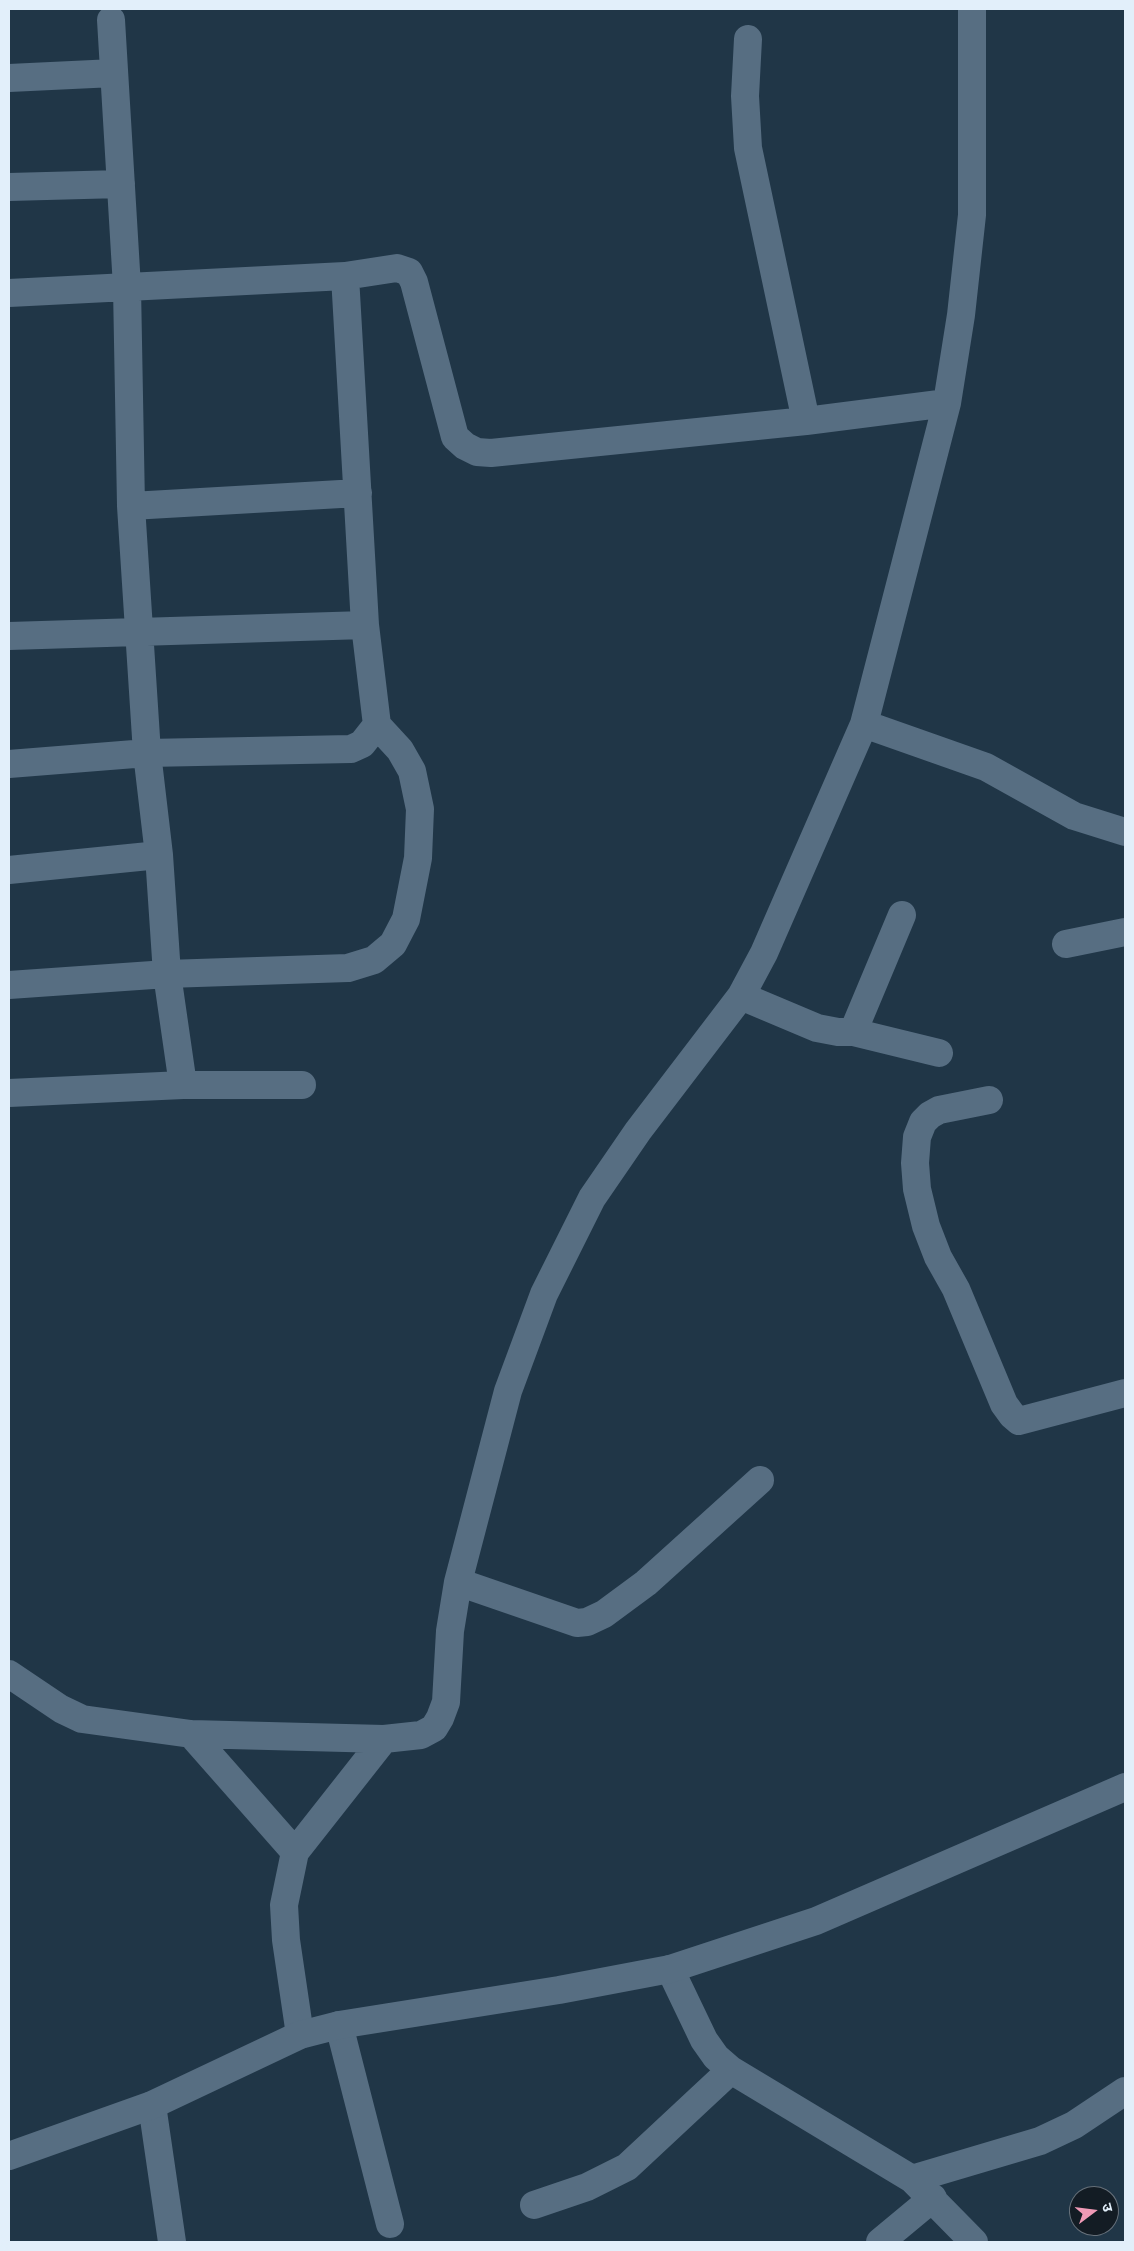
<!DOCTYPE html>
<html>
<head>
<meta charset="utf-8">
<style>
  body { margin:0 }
  #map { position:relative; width:1134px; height:2251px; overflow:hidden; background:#203647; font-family:Barlow,"Noto Sans Devanagari",sans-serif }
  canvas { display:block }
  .frame { position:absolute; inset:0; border:10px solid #e2effa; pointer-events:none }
  .north { position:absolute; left:1069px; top:2186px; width:50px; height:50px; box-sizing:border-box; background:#131c24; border:1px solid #66707a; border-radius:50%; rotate:75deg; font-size:14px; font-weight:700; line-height:20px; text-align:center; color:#e2effa }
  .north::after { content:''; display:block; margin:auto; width:18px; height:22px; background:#f09ab6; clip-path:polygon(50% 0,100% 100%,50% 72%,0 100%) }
</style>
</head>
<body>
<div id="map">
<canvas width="1134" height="2251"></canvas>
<div class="frame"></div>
<div class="north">उ</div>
</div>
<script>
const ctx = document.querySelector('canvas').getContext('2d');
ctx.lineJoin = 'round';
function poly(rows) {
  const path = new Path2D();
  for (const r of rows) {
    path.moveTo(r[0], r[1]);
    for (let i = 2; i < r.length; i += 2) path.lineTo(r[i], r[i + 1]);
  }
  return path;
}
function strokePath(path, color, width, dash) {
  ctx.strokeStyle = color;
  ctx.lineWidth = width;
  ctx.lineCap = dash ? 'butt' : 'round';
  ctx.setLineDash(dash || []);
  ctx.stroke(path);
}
strokePath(poly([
  [111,20,127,287,131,506,147,753,159,855,167,974,183,1085],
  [748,39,745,96,748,148,806,421],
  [9,78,114,73],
  [9,187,121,184],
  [345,276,397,268,409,272,414,282,455,437,465,446,477,452,491,453,806,421,947,403],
  [9,293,345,276,365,625,377,725,362,744,351,749,147,753,9,764],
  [131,506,358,493],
  [9,636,365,625],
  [864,724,986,767,1074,816,1125,832],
  [9,870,159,855],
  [1066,944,1125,932],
  [9,985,167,974,348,968,374,960,393,944,406,919,418,858,420,809,412,771,400,750,377,725],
  [741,996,817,1028,838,1032,853,1032,939,1053],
  [853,1032,902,915],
  [9,1093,183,1085,302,1085],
  [989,1100,939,1110,930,1115,923,1122,917,1137,915,1163,917,1189,926,1226,938,1257,956,1289,1004,1404,1012,1415,1019,1421,1125,1393],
  [458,1582,577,1623,587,1622,604,1614,646,1583,760,1480],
  [9,1674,61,1709,82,1719,191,1734,384,1739,421,1735,434,1728,440,1718,446,1702,450,1631,458,1582,508,1391,544,1294,592,1198,638,1131,741,996,764,953,864,724,947,403,961,315,972,215,972,9],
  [191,1734,295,1852],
  [670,1969,704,2040,716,2057,731,2070,912,2179,974,2242],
  [339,2025,390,2224],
  [300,2035,286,1940,284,1905,295,1852,384,1739],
  [152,2105,172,2242],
  [912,2179,1040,2141,1074,2125,1125,2091],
  [534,2205,587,2187,627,2167,731,2070],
  [880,2242,933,2198]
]), '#576e82', 28);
strokePath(poly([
  [9,2156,152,2105,300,2035,339,2025,559,1990,670,1969,816,1921,1125,1787]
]), '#576e82', 28);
</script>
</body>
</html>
